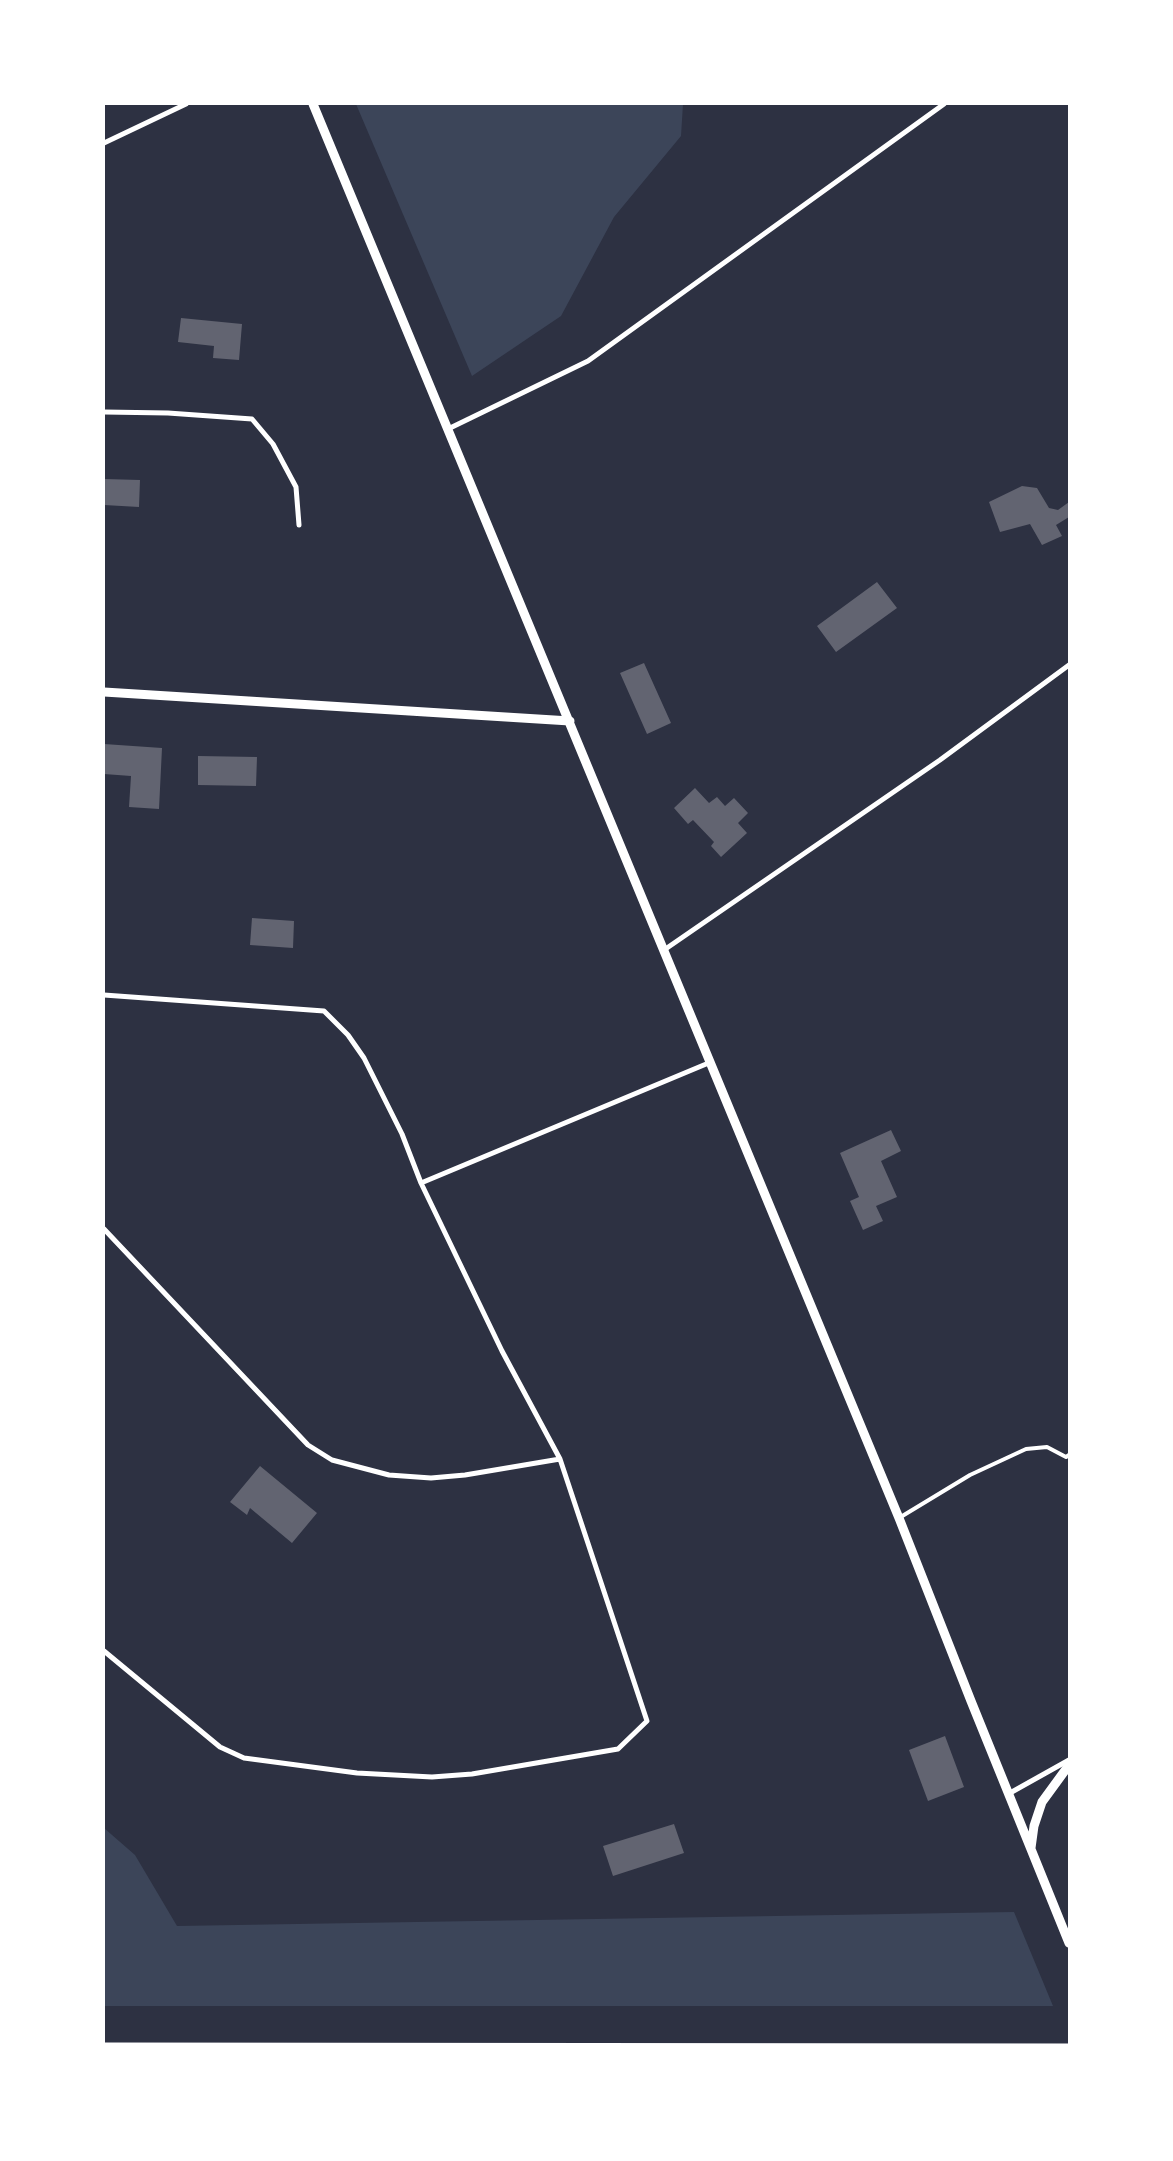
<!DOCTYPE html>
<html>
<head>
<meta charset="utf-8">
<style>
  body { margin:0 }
  #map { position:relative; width:1173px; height:2161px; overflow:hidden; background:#2d3142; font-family:"Roboto Condensed",sans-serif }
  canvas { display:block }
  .frame { position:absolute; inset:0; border:105px solid #fff; pointer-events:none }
</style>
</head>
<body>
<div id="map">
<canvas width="1173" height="2161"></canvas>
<div class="frame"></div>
</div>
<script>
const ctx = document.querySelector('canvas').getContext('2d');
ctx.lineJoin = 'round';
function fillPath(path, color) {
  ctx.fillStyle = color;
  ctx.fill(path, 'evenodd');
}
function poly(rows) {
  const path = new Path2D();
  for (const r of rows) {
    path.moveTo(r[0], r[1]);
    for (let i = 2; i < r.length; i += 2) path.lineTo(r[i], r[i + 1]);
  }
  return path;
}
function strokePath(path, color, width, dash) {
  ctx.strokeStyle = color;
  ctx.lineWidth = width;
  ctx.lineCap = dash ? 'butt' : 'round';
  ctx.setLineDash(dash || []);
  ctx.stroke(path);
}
fillPath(poly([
  [356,104,683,104,681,136,614,217,561,316,472,376],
  [104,1828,135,1855,177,1926,1014,1912,1053,2006,104,2006]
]), '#3c4559');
fillPath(poly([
  [181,318,242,324,239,360,213,358,214,346,178,342],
  [104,479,140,480,139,507,104,505],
  [1022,486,1037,488,1049,508,1058,510,1069,502,1069,517,1056,525,1062,536,1042,545,1030,524,1000,532,989,502],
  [877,582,897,608,836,652,817,626],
  [644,663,671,723,647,734,620,673],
  [104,744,162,748,159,809,129,807,131,776,104,774],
  [198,756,257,757,256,786,198,785],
  [695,788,709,803,717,797,725,806,734,798,748,813,738,823,747,833,721,857,711,846,714,842,693,820,688,824,674,808],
  [252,918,294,921,293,948,250,945],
  [891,1130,901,1151,881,1161,897,1197,876,1206,883,1221,863,1230,850,1201,859,1197,840,1153],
  [260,1466,317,1513,292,1543,250,1508,247,1515,230,1502],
  [945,1736,964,1787,928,1801,909,1750],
  [674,1824,684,1853,613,1876,603,1846]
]), '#626471');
strokePath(poly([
  [899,1518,970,1475,1026,1449,1047,1447,1066,1457,1069,1455]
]), '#fff', 4);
strokePath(poly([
  [104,143,186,104],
  [104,412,168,413,252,419,273,444,296,487,299,525],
  [448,429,588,361,944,104],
  [664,950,940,760,1069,665],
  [104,995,324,1011,348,1035,364,1058,402,1134,421,1183,502,1351,560,1459,647,1721,618,1749,472,1774,432,1777,357,1773,244,1758,220,1747,104,1651],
  [421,1183,711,1062],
  [104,1229,308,1445,332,1460,389,1475,431,1478,465,1475,560,1459],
  [1010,1793,1069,1760]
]), '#fff', 5);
strokePath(poly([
  [313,104,899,1518,971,1701,1069,1943],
  [104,692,570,721],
  [1031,1848,1034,1826,1042,1802,1069,1765]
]), '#fff', 9);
strokePath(poly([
  [104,2050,1069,2051]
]), '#fff', 15);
</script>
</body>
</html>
